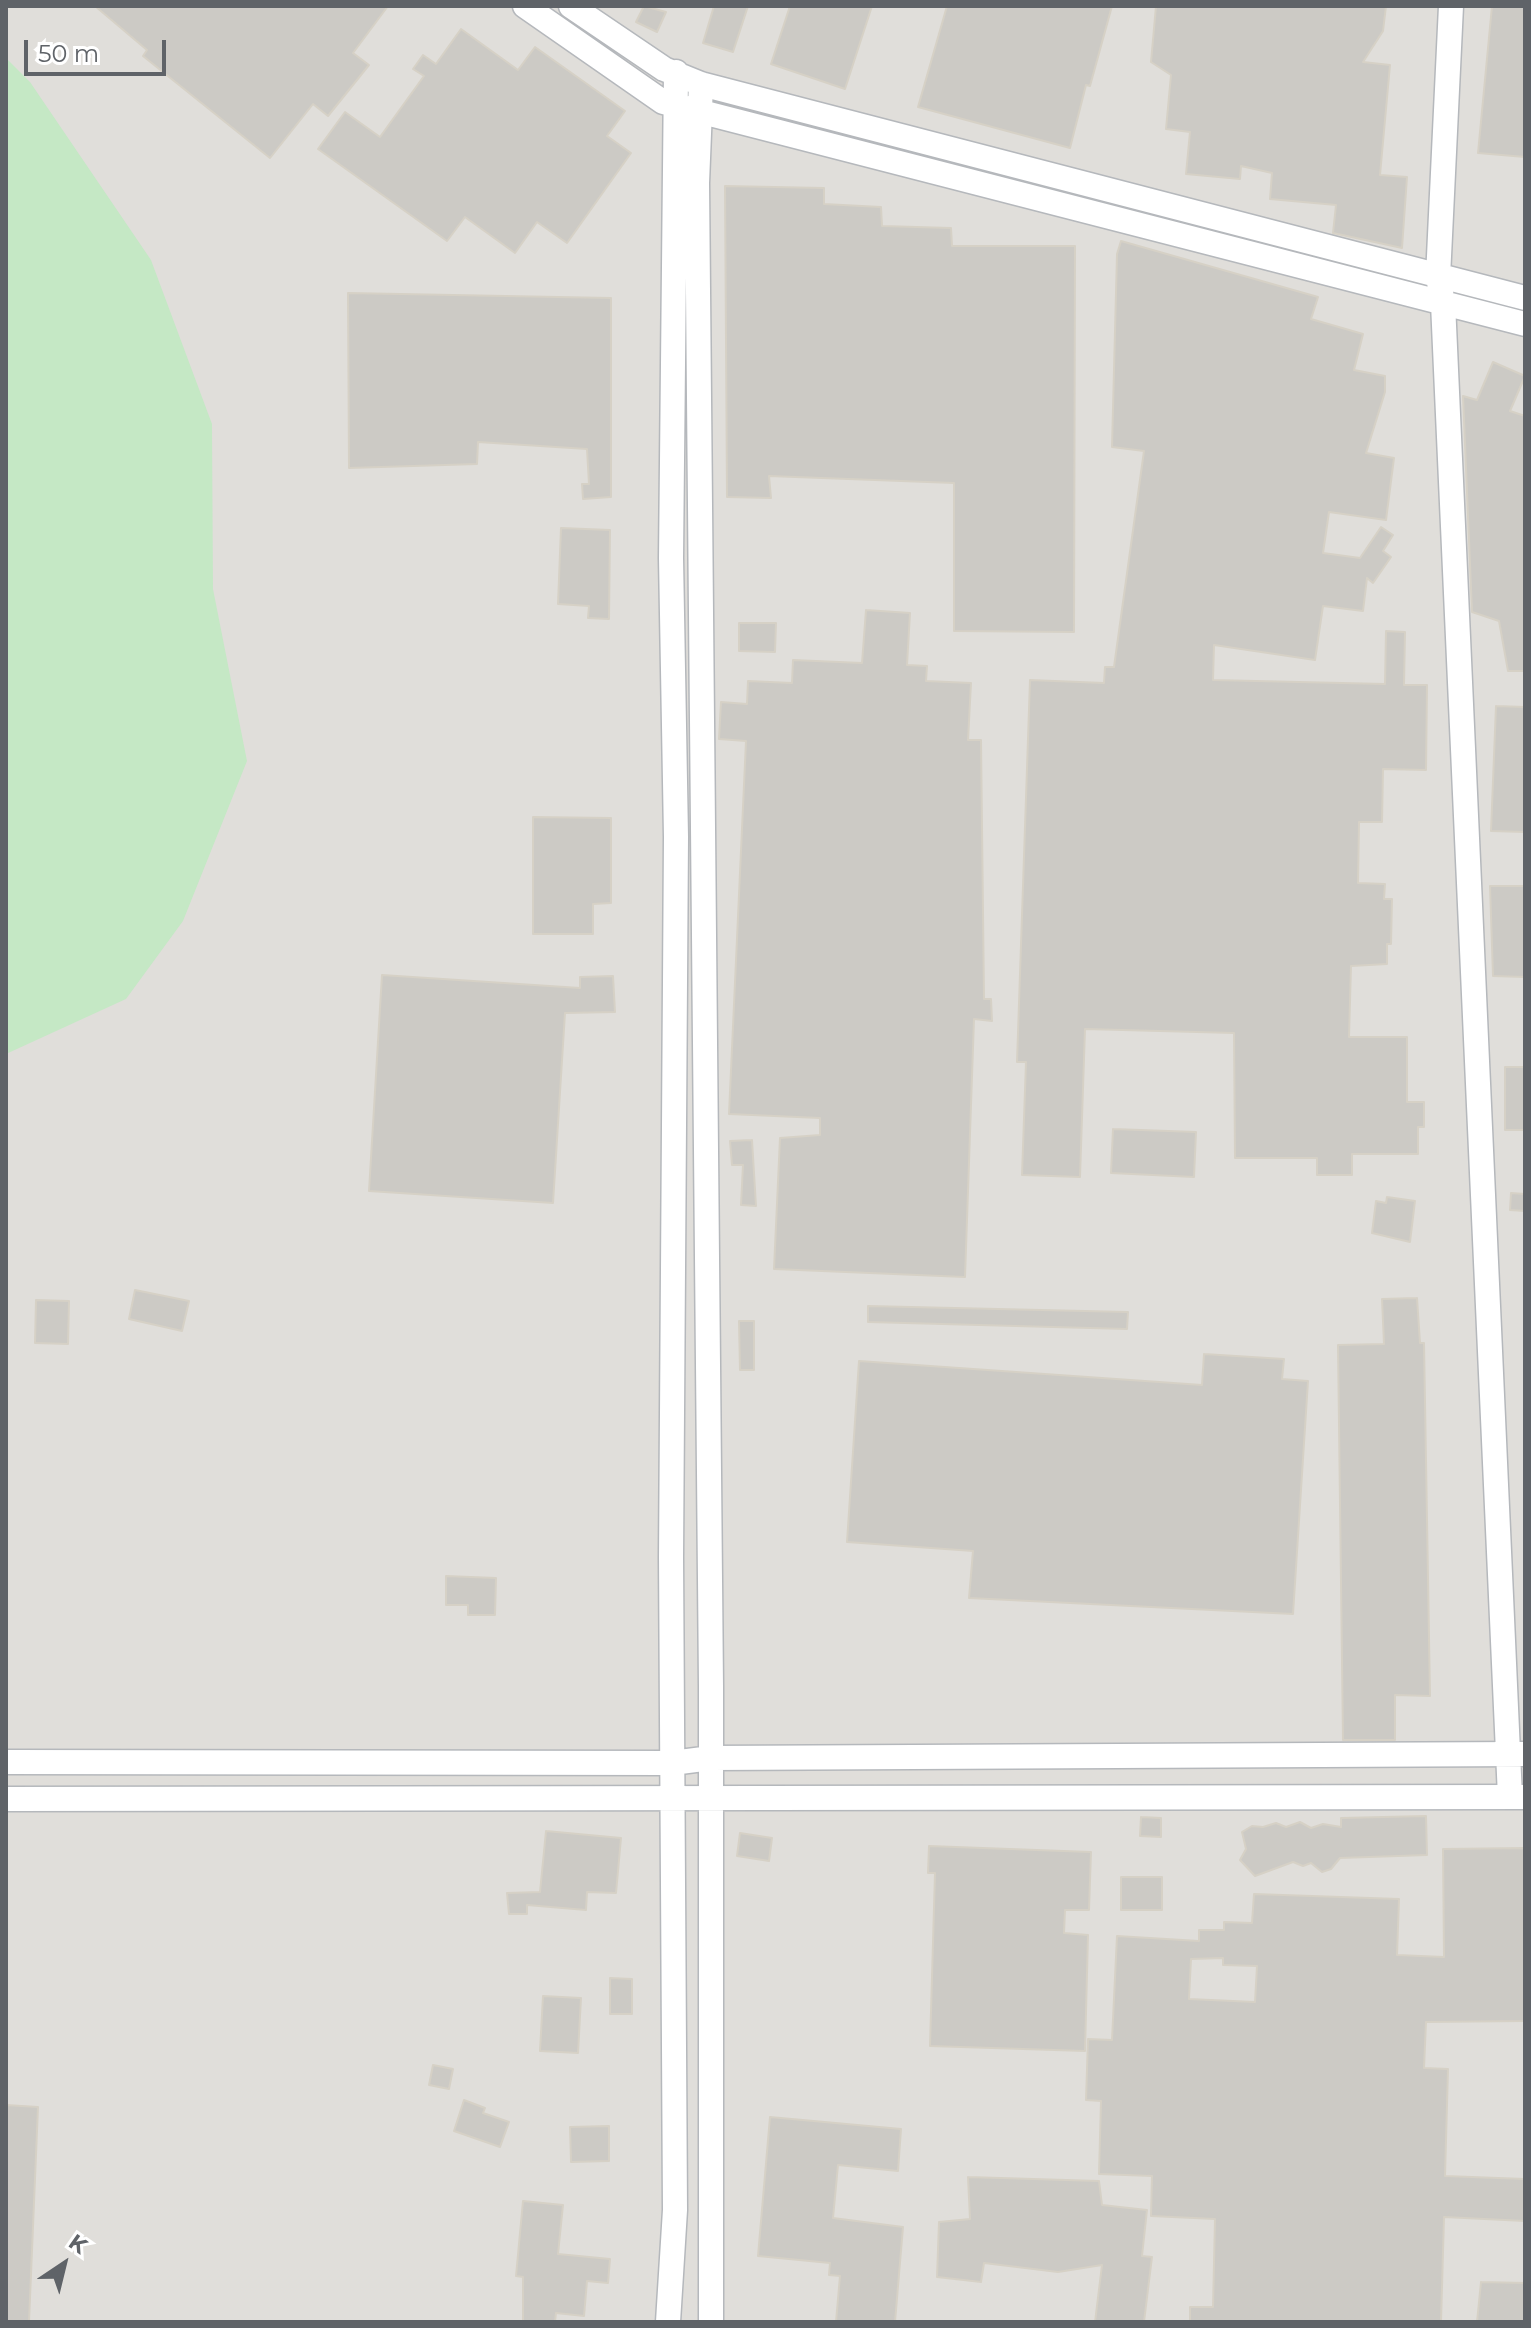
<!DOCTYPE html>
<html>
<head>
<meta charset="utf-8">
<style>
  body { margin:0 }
  #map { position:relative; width:1531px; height:2328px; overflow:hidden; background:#f1efe8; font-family:Montserrat,sans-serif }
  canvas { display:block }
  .frame { position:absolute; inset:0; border:8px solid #5f6368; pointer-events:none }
  .north { position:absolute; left:24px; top:2224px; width:80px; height:80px; -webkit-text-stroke:6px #fff; paint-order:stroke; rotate:35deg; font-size:22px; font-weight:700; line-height:32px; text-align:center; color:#5f6368 }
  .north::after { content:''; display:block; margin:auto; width:28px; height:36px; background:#5f6368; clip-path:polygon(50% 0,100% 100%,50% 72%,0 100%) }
  .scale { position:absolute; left:24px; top:40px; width:142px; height:36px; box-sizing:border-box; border:4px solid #5f6368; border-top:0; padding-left:10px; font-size:24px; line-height:28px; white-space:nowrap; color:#5f6368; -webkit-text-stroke:6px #fff; paint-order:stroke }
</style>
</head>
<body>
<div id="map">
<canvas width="1531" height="2328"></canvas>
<div class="frame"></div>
<div class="north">K</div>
<div class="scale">50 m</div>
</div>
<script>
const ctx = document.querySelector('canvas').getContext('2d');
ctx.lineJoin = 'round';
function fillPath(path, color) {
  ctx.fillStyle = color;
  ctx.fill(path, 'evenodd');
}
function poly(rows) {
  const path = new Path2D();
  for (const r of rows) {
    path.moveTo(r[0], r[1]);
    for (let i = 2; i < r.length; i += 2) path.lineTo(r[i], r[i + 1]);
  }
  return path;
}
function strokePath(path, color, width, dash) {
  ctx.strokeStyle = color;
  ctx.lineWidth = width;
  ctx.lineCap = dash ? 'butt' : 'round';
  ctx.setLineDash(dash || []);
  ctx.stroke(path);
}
fillPath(poly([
  [6,6,1525,6,1525,2322,6,2322]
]), '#e0deda');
fillPath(poly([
  [6,58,30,82,151,260,212,424,213,589,247,761,183,921,126,999,6,1054]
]), '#c5e8c5');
const building = poly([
  [95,6,388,6,353,53,369,65,328,116,313,104,270,158,143,56,147,50,95,6],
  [644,6,666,12,657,32,636,22,644,6],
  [714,6,748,6,733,52,703,43,714,6],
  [790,6,872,6,845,89,771,64,790,6],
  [947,6,1112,6,1090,86,1086,85,1070,148,918,107,947,6],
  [1156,6,1386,6,1383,31,1363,62,1390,65,1380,175,1407,177,1402,248,1333,233,1336,205,1270,199,1272,173,1241,166,1240,179,1186,174,1190,132,1166,129,1171,75,1151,62,1156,6],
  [1492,6,1525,6,1525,157,1478,153,1492,6],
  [461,29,518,70,535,47,625,111,607,136,631,153,567,243,537,222,515,253,465,217,447,241,318,149,345,112,380,137,424,76,413,69,423,55,436,64,461,29],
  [725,186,824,188,824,204,881,207,882,226,951,228,952,246,1075,246,1074,632,954,631,954,483,769,476,771,498,727,497,725,186],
  [1121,241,1318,297,1311,319,1363,334,1354,370,1385,376,1385,392,1366,453,1394,458,1386,520,1329,512,1323,553,1360,558,1381,527,1393,535,1383,551,1391,557,1373,583,1367,578,1363,611,1323,606,1315,660,1214,645,1213,680,1385,684,1386,631,1405,632,1404,685,1427,685,1426,770,1383,769,1382,822,1359,822,1358,883,1385,884,1384,899,1392,899,1391,944,1387,944,1387,964,1351,966,1349,1037,1407,1037,1407,1102,1424,1102,1424,1127,1418,1127,1418,1154,1352,1154,1352,1175,1317,1175,1317,1158,1235,1158,1234,1033,1085,1029,1080,1177,1022,1175,1026,1062,1017,1062,1030,680,1104,683,1105,667,1114,667,1144,451,1112,447,1117,254,1121,241],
  [348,293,611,298,611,497,583,499,582,484,589,484,587,449,478,442,477,464,349,468,348,293],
  [1493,362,1525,376,1510,411,1525,416,1525,671,1508,671,1499,621,1472,612,1463,396,1477,400,1493,362],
  [561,528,610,530,609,619,588,618,589,606,558,604,561,528],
  [866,610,910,613,907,665,927,666,926,681,971,683,968,740,981,740,984,999,991,999,992,1021,974,1019,965,1277,774,1269,780,1138,820,1135,820,1118,729,1114,746,741,719,739,721,702,747,704,748,681,792,683,793,660,862,663,866,610],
  [739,623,776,623,775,652,739,651,739,623],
  [1496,706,1525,707,1525,832,1491,831,1496,706],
  [533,817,611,818,611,903,593,904,593,934,533,934,533,817],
  [1490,886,1525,886,1525,977,1493,976,1490,886],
  [382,975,580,988,580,977,613,976,615,1012,565,1013,553,1203,369,1191,382,975],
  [1505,1067,1525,1067,1525,1130,1505,1130,1505,1067],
  [1113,1129,1196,1132,1194,1177,1111,1173,1113,1129],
  [752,1140,756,1206,741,1205,743,1165,732,1165,730,1141,752,1140],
  [1511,1193,1525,1194,1525,1211,1510,1210,1511,1193],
  [1387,1197,1415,1201,1410,1242,1372,1233,1376,1201,1386,1203,1387,1197],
  [135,1290,189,1301,182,1331,129,1319,135,1290],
  [1417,1298,1420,1343,1424,1343,1430,1696,1395,1695,1395,1740,1343,1740,1338,1345,1384,1344,1382,1299,1417,1298],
  [36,1300,69,1301,68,1344,35,1343,36,1300],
  [868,1306,1128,1312,1127,1329,868,1322,868,1306],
  [739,1321,754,1321,754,1370,740,1370,739,1321],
  [1204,1354,1284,1359,1282,1379,1308,1381,1293,1614,969,1598,973,1551,847,1542,859,1361,1202,1385,1204,1354],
  [446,1576,496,1578,495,1615,468,1615,468,1605,446,1605,446,1576],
  [1426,1816,1427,1855,1340,1858,1331,1869,1322,1872,1311,1863,1303,1866,1293,1862,1255,1876,1240,1860,1246,1849,1242,1832,1252,1826,1263,1827,1276,1823,1286,1827,1300,1822,1311,1828,1323,1824,1341,1827,1341,1818,1426,1816],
  [1141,1817,1161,1818,1161,1837,1140,1836,1141,1817],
  [546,1831,621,1838,616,1893,587,1892,586,1910,527,1905,527,1914,509,1914,507,1893,540,1892,546,1831],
  [740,1833,772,1838,769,1861,737,1856,740,1833],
  [929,1846,1091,1852,1089,1910,1065,1910,1064,1933,1088,1935,1085,2051,930,2046,935,1873,928,1873,929,1846],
  [1525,1848,1525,2021,1426,2022,1424,2068,1448,2069,1445,2176,1525,2179,1525,2221,1444,2217,1441,2322,1190,2322,1190,2307,1213,2307,1215,2219,1151,2216,1152,2176,1099,2174,1101,2101,1086,2100,1088,2039,1112,2040,1117,1936,1199,1941,1199,1930,1224,1930,1224,1922,1252,1923,1254,1894,1399,1899,1397,1955,1444,1957,1443,1849,1525,1848],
  [1223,1958,1223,1965,1257,1966,1255,2002,1189,1999,1191,1959,1223,1958],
  [1121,1877,1162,1877,1162,1910,1121,1910,1121,1877],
  [610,1978,632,1979,632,2014,610,2014,610,1978],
  [543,1996,581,1998,578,2053,540,2051,543,1996],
  [433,2065,453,2069,449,2089,429,2085,433,2065],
  [464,2100,485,2108,483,2113,509,2122,500,2147,454,2131,464,2100],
  [6,2105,38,2107,29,2322,6,2322,6,2105],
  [770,2117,901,2129,898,2171,838,2165,833,2218,903,2227,895,2322,836,2322,840,2276,829,2275,830,2263,758,2256,770,2117],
  [609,2126,609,2161,571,2162,570,2127,609,2126],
  [968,2177,1099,2181,1102,2205,1147,2210,1142,2256,1152,2257,1144,2322,1095,2322,1102,2265,1058,2272,984,2263,981,2282,937,2277,939,2222,970,2219,968,2177],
  [523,2201,563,2205,558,2254,610,2259,608,2283,587,2281,584,2316,556,2313,555,2322,523,2322,523,2277,516,2276,523,2201],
  [1481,2282,1525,2283,1525,2322,1477,2322,1481,2282]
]);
fillPath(building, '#cccac5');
strokePath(building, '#d6d1c6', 2);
const minor = poly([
  [525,6,663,102,1525,324],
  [571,6,664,69,701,84,1525,298],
  [1451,6,1438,277,1443,303,1510,1797],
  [701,84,697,183,711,1685,711,2322],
  [6,1762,672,1763,711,1758,1523,1754],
  [6,1799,1524,1797],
  [668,2322,675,2210,671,1557,676,837,671,558,676,72]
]);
strokePath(minor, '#b5b8bc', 27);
strokePath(minor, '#fff', 24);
</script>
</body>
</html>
